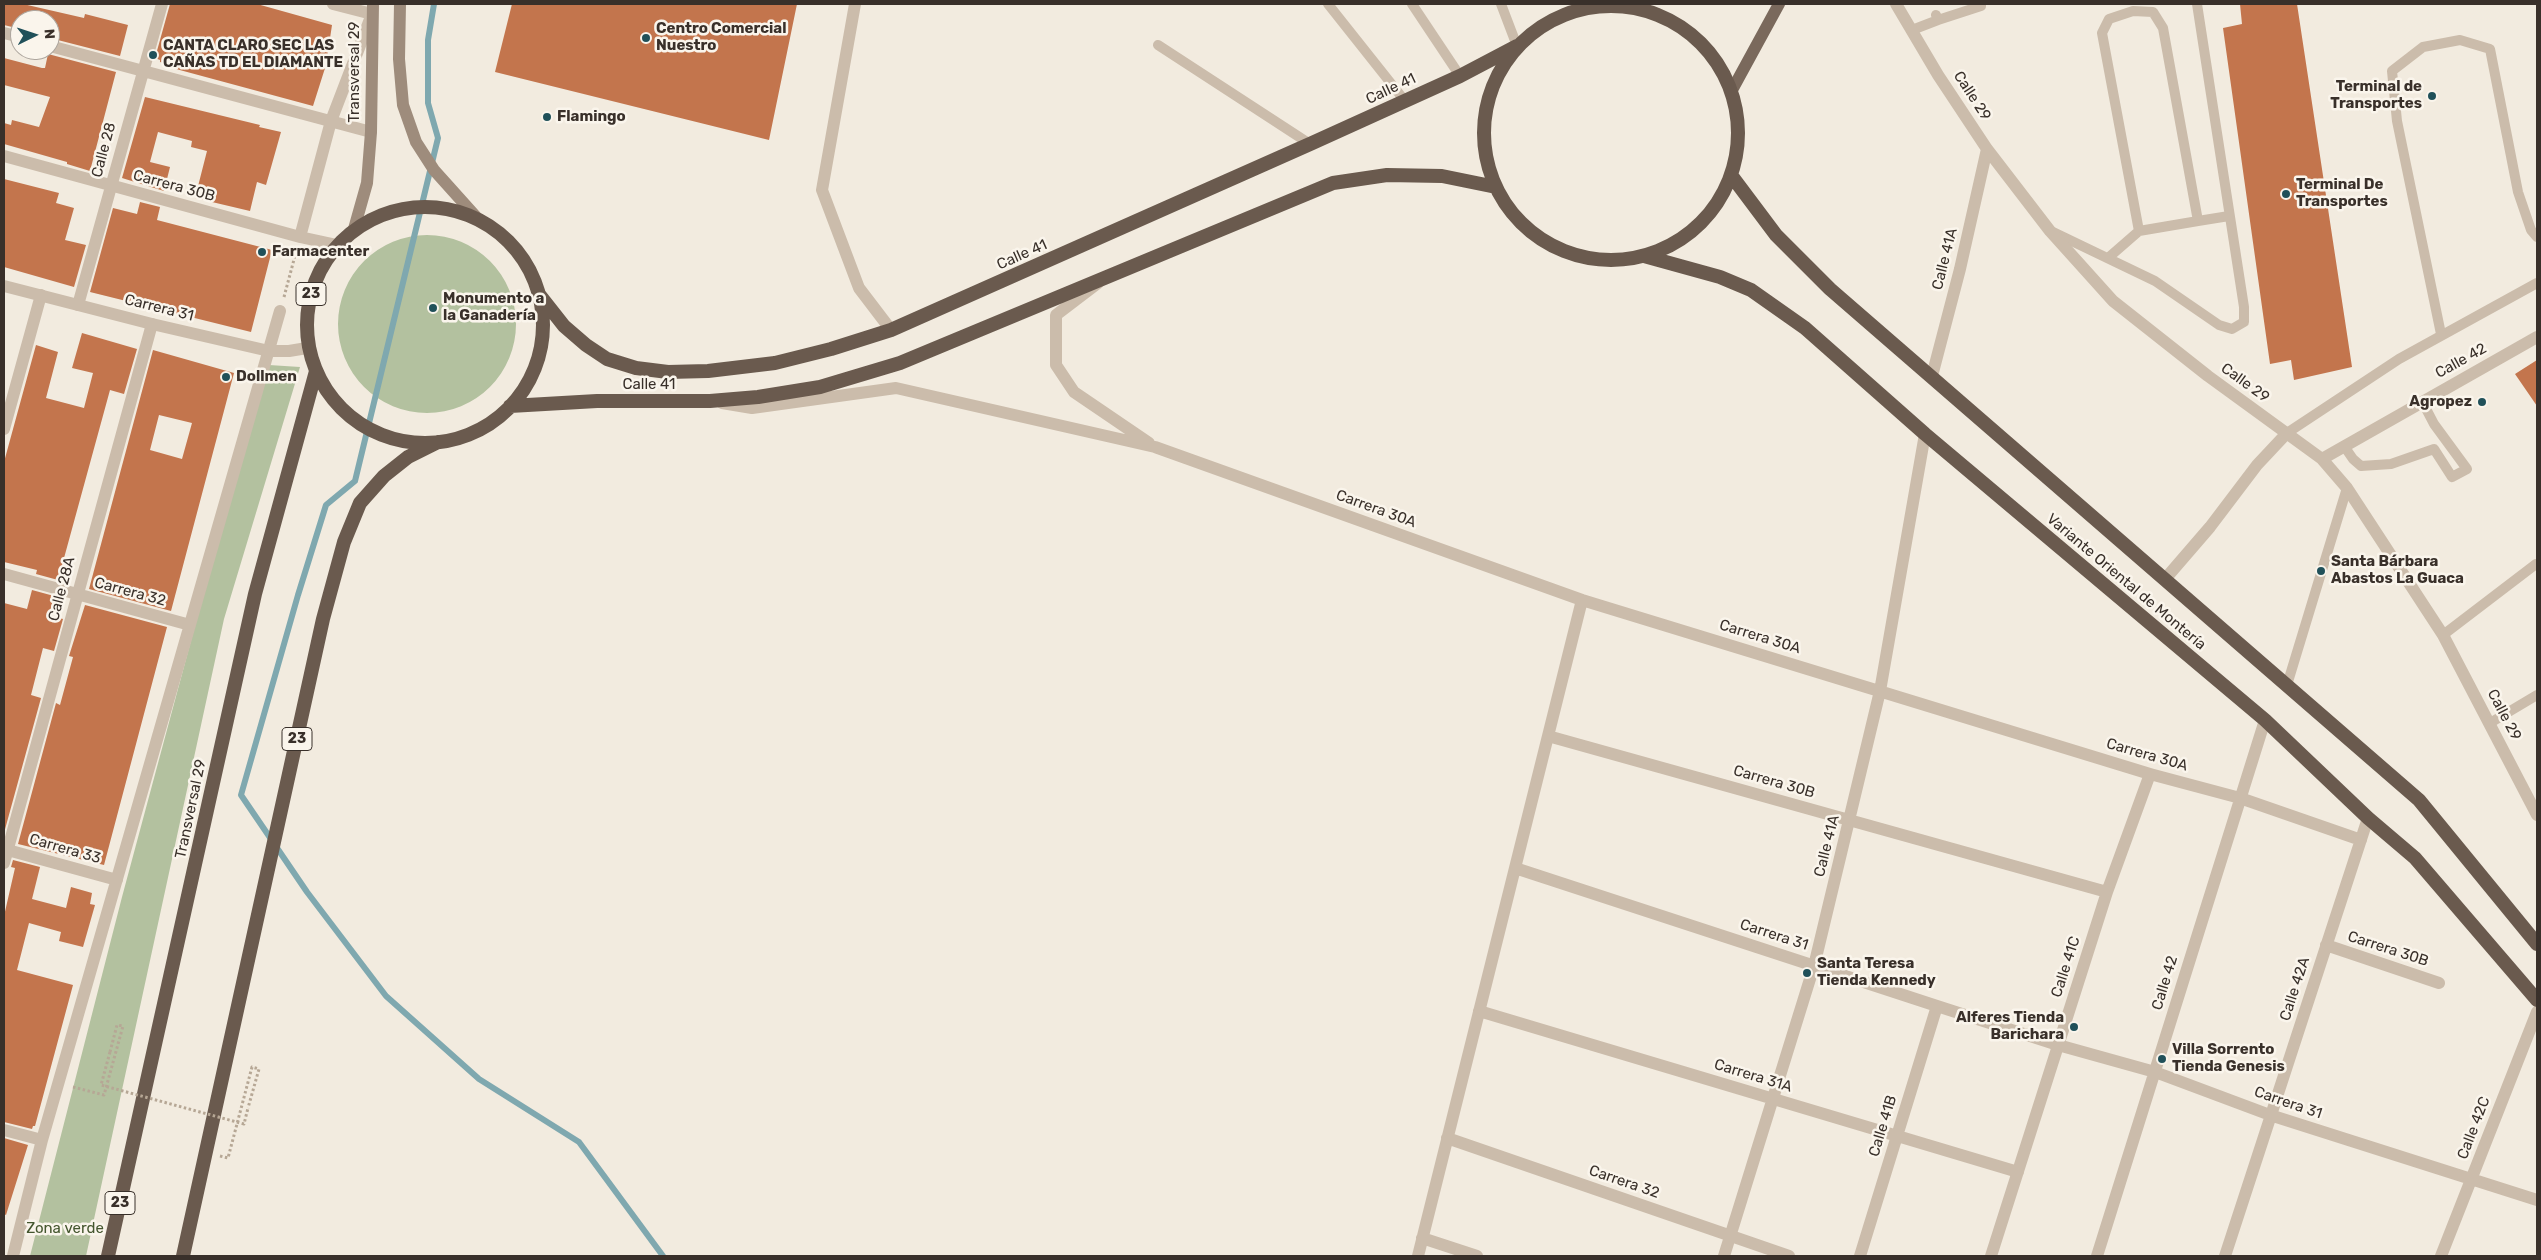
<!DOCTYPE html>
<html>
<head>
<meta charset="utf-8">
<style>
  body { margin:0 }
  #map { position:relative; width:2541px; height:1260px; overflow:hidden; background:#f2ebdf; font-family:Rubik,sans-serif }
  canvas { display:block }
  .frame { position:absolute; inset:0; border:5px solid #39302a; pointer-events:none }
  .north { position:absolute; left:10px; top:10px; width:50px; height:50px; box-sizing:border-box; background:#faf5ec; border:1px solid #ada69e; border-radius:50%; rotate:86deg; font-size:14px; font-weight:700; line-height:20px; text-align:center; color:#39302a }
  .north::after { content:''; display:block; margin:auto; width:18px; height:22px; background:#205059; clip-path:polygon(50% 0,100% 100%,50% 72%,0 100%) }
</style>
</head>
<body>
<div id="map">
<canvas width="2541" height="1260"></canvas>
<div class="frame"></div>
<div class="north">N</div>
</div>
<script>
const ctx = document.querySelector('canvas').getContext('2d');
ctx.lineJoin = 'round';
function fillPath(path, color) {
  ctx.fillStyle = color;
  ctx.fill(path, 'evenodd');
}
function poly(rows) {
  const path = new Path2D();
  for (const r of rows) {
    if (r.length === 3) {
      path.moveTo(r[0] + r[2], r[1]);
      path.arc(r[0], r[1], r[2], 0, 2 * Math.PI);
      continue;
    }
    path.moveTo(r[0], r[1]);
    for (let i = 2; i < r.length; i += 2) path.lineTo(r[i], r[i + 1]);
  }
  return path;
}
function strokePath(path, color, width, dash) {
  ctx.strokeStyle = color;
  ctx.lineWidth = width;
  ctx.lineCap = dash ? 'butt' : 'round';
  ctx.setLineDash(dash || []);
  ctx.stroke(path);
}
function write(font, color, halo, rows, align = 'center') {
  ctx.font = font + ' Rubik,sans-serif';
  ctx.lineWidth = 5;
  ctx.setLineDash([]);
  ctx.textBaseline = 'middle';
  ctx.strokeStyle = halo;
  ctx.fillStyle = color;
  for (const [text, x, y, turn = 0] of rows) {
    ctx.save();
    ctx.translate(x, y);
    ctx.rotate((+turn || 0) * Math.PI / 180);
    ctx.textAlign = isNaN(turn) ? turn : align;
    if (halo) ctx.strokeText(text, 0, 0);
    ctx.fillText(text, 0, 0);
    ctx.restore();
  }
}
fillPath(poly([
  [427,324,89],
  [269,365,300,367,224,619,86,1256,30,1256,122,897,196,622]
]), '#b3c19f');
strokePath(poly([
  [434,4,428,40,428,103,438,138,355,481,326,505,298,595,241,795,307,892,386,996,479,1079,579,1142,663,1256]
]), '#7fa8af', 6);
fillPath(poly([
  [4,4,23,4,84,18,85,14,128,25,120,56,50,38,50,20,20,20,20,29,4,25],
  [170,4,257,4,332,25,326,65,313,106,176,69,176,67,160,62,160,60,155,58],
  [512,4,797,4,769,140,495,72],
  [2240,4,2297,4,2352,367,2294,380,2291,360,2270,364,2223,28,2242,24],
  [48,54,116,72,90,171,67,164,67,162,4,144,4,123,11,125,12,120,39,127,50,97,4,85,4,58,42,68,45,68],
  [145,97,260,125,259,127,281,132,266,185,257,182,250,211,195,198,207,151,191,147,192,141,158,132,150,162,170,167,164,191,122,178],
  [4,179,59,193,56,203,74,208,65,240,86,245,74,287,4,267],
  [140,202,160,207,157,220,272,250,251,332,90,292,113,208,137,214],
  [82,333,137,349,124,394,110,390,58,580,36,574,37,570,4,562,4,462,36,345,58,352,46,398,84,408,93,373,72,368],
  [153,350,234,373,171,611,89,589],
  [159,415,192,423,182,459,150,450],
  [2537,360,2537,406,2515,374],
  [32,590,54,596,49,615,63,619,54,651,43,648,31,695,41,698,4,833,4,603,27,609],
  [85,605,167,627,104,865,18,844,56,703,60,705,73,657,69,656],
  [13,860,40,867,32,899,66,908,71,887,92,893,90,904,95,905,83,947,59,941,61,932,29,923,17,970,73,985,35,1126,33,1126,32,1129,4,1122,4,916,15,868,11,867],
  [4,1138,28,1145,6,1215,4,1214]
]), '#c3754d');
strokePath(poly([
  [284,297,296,252],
  [73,1087,104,1095,123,1026,117,1025,110,1052],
  [220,1156,228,1158,252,1067,259,1069,248,1108]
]), '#b6a795', 3, [2.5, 2.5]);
strokePath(poly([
  [1328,4,1405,101],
  [1412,4,1460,76],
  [1501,4,1517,46],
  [1936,15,1938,20,1981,6,1981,4],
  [1912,30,1938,20],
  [1158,45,1310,144],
  [2139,231,2102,33,2109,19,2133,11,2153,12,2163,28,2198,221,2229,216],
  [2053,232,2155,281,2219,325,2232,329,2244,322,2244,307,2197,4],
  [2108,258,2139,231,2198,221],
  [2441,334,2397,121,2392,71,2423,47,2460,40,2490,49,2518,192,2531,230,2537,237],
  [2287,433,2399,359,2537,283],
  [2344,446,2353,459,2361,466,2391,464,2434,449,2452,477,2467,469,2434,424,2422,401],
  [2443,635,2536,564],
  [2287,685,2347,488],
  [2490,723,2537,695]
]), '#cbbcab', 10);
strokePath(poly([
  [855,4,822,190,859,288,891,330],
  [1896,4,1938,75,1987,149,2050,231,2113,301,2208,376,2322,459,2347,488,2443,635,2537,815],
  [4,33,20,37],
  [50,46,371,132],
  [4,156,300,237,337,245],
  [300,237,331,121,372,14,333,4],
  [1098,283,1056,315,1056,365,1074,392,1149,443],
  [78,305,162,4],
  [1932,376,1960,269,1987,149],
  [722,403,752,408,896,388,1155,447,1582,600,2150,774,2240,798,2361,840],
  [4,429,41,295],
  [2322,459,2537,337],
  [4,574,190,625],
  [2166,578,2210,527,2257,465,2287,433],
  [1548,736,2107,892],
  [4,849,117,880],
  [4,863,152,324],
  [1515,868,1937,1006,2058,1045,2155,1072,2270,1115,2537,1200],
  [2326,945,2439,983],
  [1479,1011,2018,1172],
  [4,1130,42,1140],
  [1447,1138,1789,1256],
  [1422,1238,1477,1256],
  [13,1256,42,1140,280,311],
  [1418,1256,1582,600],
  [1724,1256,1814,966,1880,691,1925,434],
  [1860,1256,1937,1006],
  [1991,1256,2107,892,2150,774],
  [2097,1256,2265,720],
  [2225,1256,2368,818],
  [2441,1256,2537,1012]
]), '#cbbcab', 12);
strokePath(poly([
  [4,286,152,324,269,351,289,351,307,348]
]), '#cbbcab', 12);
strokePath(poly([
  [400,4,399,59,403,105,416,142,434,170,478,219],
  [354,229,367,183,371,132,373,4]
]), '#9e8c7c', 12);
strokePath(poly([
  [1610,5,1614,4],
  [1731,92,1779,4]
]), '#7a695c', 12);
strokePath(poly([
  [1611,133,127],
  [1731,175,1776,235,1830,289,2419,800,2537,944],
  [425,325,118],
  [1644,256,1720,277,1751,290,1805,328,1925,434,2265,720,2368,818,2415,858,2537,1000],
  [538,293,564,326,586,345,607,359,636,368,668,372,708,371,775,363,831,349,891,330,1310,144,1460,76,1517,46],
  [510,406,597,401,710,401,758,397,820,387,900,363,1333,183,1387,175,1442,176,1496,187],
  [108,1256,255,594,316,371],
  [183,1256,323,619,344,542,360,503,384,476,408,457,438,442]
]), '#6a5a4e', 14);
strokePath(poly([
  [110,1052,101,1085,244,1124,248,1108]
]), '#b6a795', 3, [2.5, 2.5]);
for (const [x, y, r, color] of [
  [646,38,5,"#205059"],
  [153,55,5,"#205059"],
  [2432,96,5,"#205059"],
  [547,117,5,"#205059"],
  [2286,194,5,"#205059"],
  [262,252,5,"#205059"],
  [433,308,5,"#205059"],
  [226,377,5,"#205059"],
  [2482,402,5,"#205059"],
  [2321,571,5,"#205059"],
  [1807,973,5,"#205059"],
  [2074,1027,5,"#205059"],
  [2162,1059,5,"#205059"]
]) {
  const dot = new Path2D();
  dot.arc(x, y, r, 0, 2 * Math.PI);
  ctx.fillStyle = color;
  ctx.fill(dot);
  strokePath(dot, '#faf5ec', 2);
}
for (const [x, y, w] of [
  [311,294,30],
  [297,739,30],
  [120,1203,30]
]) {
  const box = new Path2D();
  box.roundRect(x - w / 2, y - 11.5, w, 23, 4);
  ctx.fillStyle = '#faf5ec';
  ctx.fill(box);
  strokePath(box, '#39302a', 1);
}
write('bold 14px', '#39302a', null, [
  ["23",311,294],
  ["23",297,739],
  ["23",120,1203]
]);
write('bold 15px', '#39302a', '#faf5ec', [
  ["Centro Comercial",656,29],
  ["Nuestro",656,46],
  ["CANTA CLARO SEC LAS",163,46],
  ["CAÑAS TD EL DIAMANTE",163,63],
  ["Terminal de",2422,87,"right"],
  ["Transportes",2422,104,"right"],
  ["Flamingo",557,117],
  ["Terminal De",2296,185],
  ["Transportes",2296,202],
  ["Farmacenter",272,252],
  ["Monumento a",443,299],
  ["la Ganadería",443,316],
  ["Dollmen",236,377],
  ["Agropez",2472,402,"right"],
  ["Santa Bárbara",2331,562],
  ["Abastos La Guaca",2331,579],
  ["Santa Teresa",1817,964],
  ["Tienda Kennedy",1817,981],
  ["Alferes Tienda",2064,1018,"right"],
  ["Barichara",2064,1035,"right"],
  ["Villa Sorrento",2172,1050],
  ["Tienda Genesis",2172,1067]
], 'left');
write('15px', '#39302a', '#faf5ec', [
  ["Transversal 29",355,72,-90],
  ["Calle 41",1391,89,-25],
  ["Calle 29",1972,96,57],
  ["Calle 28",104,150,-75],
  ["Carrera 30B",174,186,15],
  ["Calle 41",1022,255,-24],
  ["Calle 41A",1945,259,-76],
  ["Carrera 31",159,308,14],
  ["Calle 42",2461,361,-29],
  ["Calle 29",2245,383,36],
  ["Calle 41",649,385],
  ["Carrera 30A",1376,509,20],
  ["Variante Oriental de Montería",2126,582,40],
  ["Calle 28A",62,589,-75],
  ["Carrera 32",130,592,15],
  ["Carrera 30A",1760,637,17],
  ["Calle 29",2504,715,62],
  ["Carrera 30A",2147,755,16],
  ["Carrera 30B",1774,782,16],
  ["Transversal 29",191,809,-78],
  ["Calle 41A",1827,846,-76],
  ["Carrera 33",65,849,16],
  ["Carrera 31",1774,935,18],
  ["Carrera 30B",2388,949,18],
  ["Calle 41C",2066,967,-72],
  ["Calle 42",2165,983,-73],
  ["Calle 42A",2295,989,-72],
  ["Carrera 31A",1753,1076,17],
  ["Carrera 31",2288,1103,19],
  ["Calle 41B",1883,1126,-73],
  ["Calle 42C",2474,1128,-69],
  ["Carrera 32",1624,1182,19]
]);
write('15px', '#44562e', '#faf5ec', [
  ["Zona verde",65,1229]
]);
</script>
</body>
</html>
